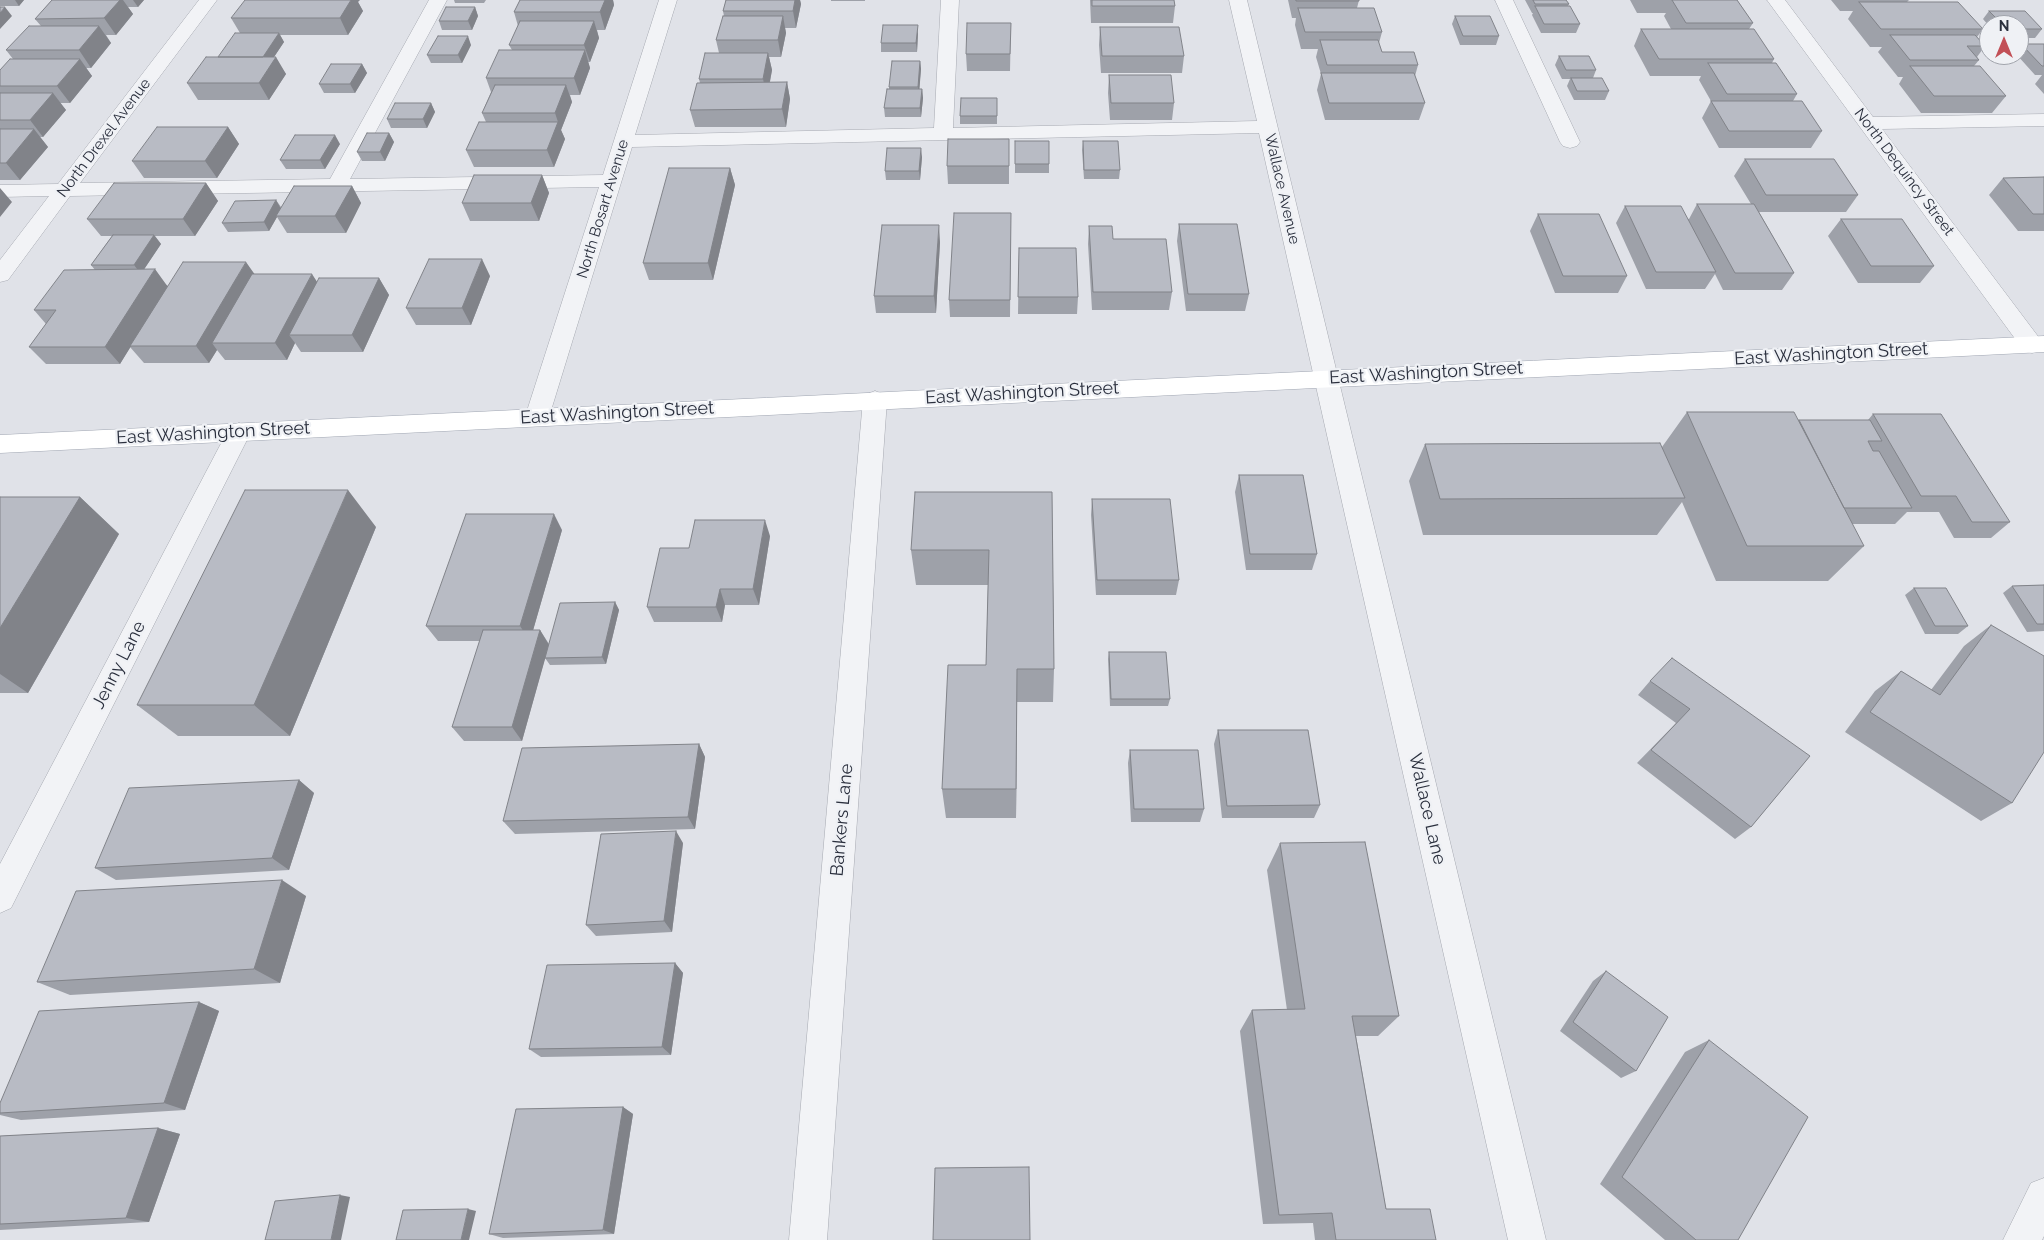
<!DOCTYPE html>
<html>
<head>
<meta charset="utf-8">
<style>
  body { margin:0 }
  #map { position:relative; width:2044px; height:1240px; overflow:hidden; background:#e0e2e8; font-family:Raleway,sans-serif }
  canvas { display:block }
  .north { position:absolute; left:1979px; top:15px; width:50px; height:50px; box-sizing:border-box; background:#eff1f5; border:1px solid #a0a3ab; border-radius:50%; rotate:0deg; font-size:14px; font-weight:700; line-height:20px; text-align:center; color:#2a2f3d }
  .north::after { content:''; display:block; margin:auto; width:18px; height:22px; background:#c25057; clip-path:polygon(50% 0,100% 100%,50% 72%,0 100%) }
</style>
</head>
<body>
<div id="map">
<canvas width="2044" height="1240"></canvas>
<div class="north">N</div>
</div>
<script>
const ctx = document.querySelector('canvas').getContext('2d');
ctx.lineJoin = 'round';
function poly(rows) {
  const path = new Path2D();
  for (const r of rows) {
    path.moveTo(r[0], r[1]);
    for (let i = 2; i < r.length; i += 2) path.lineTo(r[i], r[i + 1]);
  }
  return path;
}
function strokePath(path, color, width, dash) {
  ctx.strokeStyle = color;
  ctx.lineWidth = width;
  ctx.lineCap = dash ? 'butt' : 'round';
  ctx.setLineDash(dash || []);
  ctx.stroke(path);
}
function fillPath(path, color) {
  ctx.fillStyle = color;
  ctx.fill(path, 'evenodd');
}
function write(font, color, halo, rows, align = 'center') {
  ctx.font = font + ' Raleway,sans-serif';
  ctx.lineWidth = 4.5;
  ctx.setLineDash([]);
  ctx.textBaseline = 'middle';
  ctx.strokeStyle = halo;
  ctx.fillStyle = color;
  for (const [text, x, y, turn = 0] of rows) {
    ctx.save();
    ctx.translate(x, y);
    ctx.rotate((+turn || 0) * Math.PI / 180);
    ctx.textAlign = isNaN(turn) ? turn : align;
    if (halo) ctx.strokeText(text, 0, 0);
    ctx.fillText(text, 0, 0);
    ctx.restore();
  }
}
const minor = poly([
  [199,0,217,0,80,183,330,179,429,0,447,0,350,179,603,175,659,0,677,0,635,135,934,128,941,0,959,0,953,128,1257,121,1229,0,1247,0,1546,1240,1508,1240,1259,133,632,147,549,417,546,423,537,426,528,423,525,417,599,187,70,196,8,280,0,282,0,260,49,196,0,197,0,185,58,184,199,0],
  [1495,0,1513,0,1580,142,1577,146,1570,148,1563,146,1560,142,1495,0],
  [1767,0,1785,0,1873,117,2044,114,2044,126,1882,129,2040,339,2043,345,2040,351,2032,353,2024,351,1767,0],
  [875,391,883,394,887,400,827,1240,789,1240,863,400,867,394,875,391],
  [239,423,248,426,251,432,11,908,0,913,0,864,227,432,230,426,239,423],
  [2044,1178,2044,1236,2042,1240,2003,1240,2031,1183,2044,1178]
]);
const major = poly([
  [2044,336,2044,352,0,453,0,435,2044,336]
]);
strokePath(minor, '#a6a9b1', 1);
strokePath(major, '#a0a6b2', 1);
fillPath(minor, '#f2f3f6');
fillPath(major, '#fff');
fillPath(poly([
  [0,0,24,0,19,6,0,6],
  [52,0,144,0,138,7,128,7,133,14,116,35,106,35,111,43,91,68,86,68,92,76,70,103,60,103,66,110,43,137,40,137,48,147,20,180,0,180,0,70,13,59,6,50,41,26,35,19],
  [454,0,486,0,484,3,455,3],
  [520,0,614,0,613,0,614,5,605,30,597,30,599,38,590,62,588,62,590,68,580,95,570,95,572,102,561,130,565,139,554,167,474,167,466,150,486,122,482,113,491,92,486,78,512,50,509,45,518,26,514,12],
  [726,0,800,0,801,4,796,28,785,28,786,33,781,57,769,57,772,70,770,82,787,82,790,99,786,127,695,127,690,110,700,83,699,79,719,53,716,40,724,16,723,11],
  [831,0,865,0,865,1,831,1],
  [1090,0,1174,0,1175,6,1173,23,1091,23],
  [1288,0,1359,0,1357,8,1382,32,1379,43,1382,52,1418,65,1415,76,1425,103,1419,120,1325,120,1317,90,1321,74,1316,57,1318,49,1301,49,1295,25,1296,18,1292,18],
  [1525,0,1566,0,1569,4,1568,6,1580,24,1576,33,1541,33,1532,15,1533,13,1532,13],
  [1630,0,1737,0,1753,23,1749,29,1774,59,1772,63,1797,94,1793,101,1822,131,1811,148,1719,148,1702,118,1711,101,1699,80,1701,76,1650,76,1634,46,1641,29,1671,29,1664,16,1666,13,1637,13],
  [1831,0,1909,0,1907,2,1983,29,1977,37,1985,46,1977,57,1979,60,1974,66,2006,96,1992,113,1921,113,1899,84,1903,77,1898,77,1878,52,1882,47,1870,47,1848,19,1853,11,1840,11],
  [358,2,363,11,348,35,280,35,284,42,274,57,286,74,269,100,198,100,187,83,218,57,240,33,231,18],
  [475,7,478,16,472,30,442,30,439,21],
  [1989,11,2042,29,2035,38,2019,38,2019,25,1989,25,1989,26,1983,19],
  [1455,16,1499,36,1496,45,1460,45,1452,24],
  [1011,23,1010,71,967,71,966,54],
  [1100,27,1184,56,1182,73,1101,73,1099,45],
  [918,33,917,52,881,52,881,43],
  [2021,44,2044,44,2044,75,2035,75,2017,55,2019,55,2019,47],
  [471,45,462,63,431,63,427,55],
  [1559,56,1596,70,1593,78,1609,91,1605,100,1574,100,1567,86,1570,79,1562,79,1555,65],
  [920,61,921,69,919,89,922,89,923,98,921,117,885,117,884,108,889,89,889,87],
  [362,64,367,73,355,93,324,93,319,84],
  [1109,75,1174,103,1172,120,1110,120,1108,93],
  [2042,75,2044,75,2044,94,2035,84],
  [997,98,997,124,960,124,960,116],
  [431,103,435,112,427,128,391,128,387,119],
  [228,127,239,144,217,178,144,178,132,161],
  [389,133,394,142,385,161,362,161,357,152],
  [1009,139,1009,184,948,184,947,166],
  [1015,141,1049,164,1049,173,1015,173],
  [1083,141,1120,170,1119,179,1084,179,1082,150],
  [340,144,325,169,286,169,280,160],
  [922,157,920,180,886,180,885,171],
  [1745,159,1858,195,1846,212,1759,212,1794,273,1782,290,1723,290,1715,274,1705,289,1646,289,1616,223,1625,206,1689,219,1697,204,1751,204,1734,176],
  [730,168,735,185,713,280,649,280,643,263],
  [542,175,549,193,539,221,470,221,462,203],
  [2044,177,2044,231,2018,231,1989,195,2003,178],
  [206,183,218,201,195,236,155,236,161,244,144,269,168,286,254,274,317,282,379,278,389,295,363,352,301,352,295,343,287,360,225,360,217,350,209,363,144,363,130,347,120,364,46,364,29,347,46,324,34,310,95,270,91,265,112,236,101,236,87,219],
  [352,186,361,203,346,233,287,233,277,217,269,231,228,232,222,223,276,200,281,207],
  [1011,213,1010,317,950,317,949,300],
  [1538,214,1627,276,1618,293,1555,293,1530,231],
  [1841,219,1934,266,1920,283,1858,283,1828,236],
  [1179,224,1249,294,1245,311,1186,311,1177,241],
  [1089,226,1113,239,1172,292,1169,310,1092,310,1088,244],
  [940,242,936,313,876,313,874,296],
  [1019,248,1078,297,1077,314,1018,314],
  [490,276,471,325,416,325,406,308],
  [1687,412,1798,421,1868,420,1873,414,2010,522,1991,538,1954,538,1939,512,1907,512,1895,524,1852,524,1864,546,1828,581,1716,581,1682,502,1657,535,1423,535,1409,481,1425,444,1662,447],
  [1239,475,1317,554,1312,570,1246,570,1235,492],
  [1052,492,1054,669,1053,702,1017,702,1016,818,946,818,942,789,986,665,988,585,916,585,911,550],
  [0,497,80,497,119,534,28,693,0,693],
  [1092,499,1179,580,1176,595,1096,595,1091,515],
  [376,527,290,736,178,736,137,705],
  [562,530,533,630,540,630,549,644,615,602,619,610,606,664,550,665,545,658,522,741,464,741,452,727,480,641,438,641,426,626],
  [770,536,759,605,725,605,722,622,654,622,647,607,689,548],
  [2044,585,2044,631,2027,632,2003,593,2012,586],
  [1914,588,1968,626,1958,634,1925,634,1905,595],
  [1991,625,2012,803,1981,821,1845,732,1875,691,1901,671,1931,690,1964,646],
  [1109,652,1170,699,1168,706,1110,706,1108,659],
  [1650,681,1810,756,1751,827,1735,839,1637,763,1676,723,1638,695],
  [1218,730,1320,805,1314,818,1222,818,1214,744],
  [699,744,705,757,695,829,515,834,503,821],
  [1130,750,1204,809,1200,822,1131,822,1128,763],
  [299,780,314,793,289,870,116,880,95,868],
  [683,843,672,932,596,936,586,925],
  [1280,843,1399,1016,1378,1036,1356,1036,1386,1209,1436,1240,1315,1240,1313,1223,1263,1224,1240,1031,1252,1010,1287,1010,1267,870],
  [306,896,280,983,70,995,37,982],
  [675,963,683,973,671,1055,541,1057,529,1049],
  [1606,971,1636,1071,1621,1078,1560,1031,1593,981],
  [199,1002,219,1011,185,1110,21,1120,0,1115,0,1103],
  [1709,1040,1738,1240,1665,1240,1600,1184,1685,1052],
  [623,1107,633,1114,614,1234,503,1238,489,1234],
  [158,1128,180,1134,149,1222,0,1230,0,1136]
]), '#9ea1a9');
fillPath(poly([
  [15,0,24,0,19,6],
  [120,0,123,0,133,14,116,35,104,18],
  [133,0,144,0,138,7],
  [351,0,360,0,358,2,363,11,348,35,340,18],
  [605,0,613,0,614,5,605,30,600,12],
  [795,0,800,0,801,4,796,28,793,11],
  [5,7,12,16,0,29,0,13],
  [475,7,478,16,472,30,468,21],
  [783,16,786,33,781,57,778,40],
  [594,21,599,38,590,62,584,45],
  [918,25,918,33,917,52,916,43],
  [99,26,111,43,91,68,79,50],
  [279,33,284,42,268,66,263,57],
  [468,36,471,45,462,63,458,55],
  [585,50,590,68,580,95,574,78],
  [768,53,772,70,767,96,763,79],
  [276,57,286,74,269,100,259,83],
  [80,59,92,76,70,103,57,86],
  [920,61,921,69,919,95,918,87],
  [362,64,367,73,355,93,350,84],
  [787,82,790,99,786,127,782,109],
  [566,85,572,102,561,130,565,139,554,167,547,150,558,122,555,113],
  [922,89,923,98,921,117,920,108],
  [53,93,66,110,43,137,30,120],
  [431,103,435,112,427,128,423,119],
  [228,127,239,144,217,178,205,161],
  [34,129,48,147,20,180,6,163],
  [389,133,394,142,385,161,380,152],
  [335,135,340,144,325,169,320,160],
  [921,148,922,157,920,180,919,171],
  [730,168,735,185,713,280,708,263],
  [542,175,549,193,539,221,531,203],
  [206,183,218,201,195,236,183,219],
  [352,186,361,203,346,233,335,216],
  [0,188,12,202,0,217],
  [276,200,281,209,276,216,277,217,269,231,264,222],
  [939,225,940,242,936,313,934,296],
  [154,235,161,244,141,274,134,265],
  [482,259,490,276,471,325,462,308],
  [246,262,258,279,212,343,217,350,209,363,196,346],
  [155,269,168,287,120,364,105,347],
  [312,274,323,291,289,335,295,343,287,360,275,343],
  [379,278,389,295,363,352,352,335],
  [348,490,376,527,290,736,254,705],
  [80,497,119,534,28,693,0,674,0,628],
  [554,514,562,530,530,641,520,626],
  [765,520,770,536,759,605,753,589],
  [720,589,725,605,722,622,716,607],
  [615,602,619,610,606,664,602,657],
  [540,630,549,645,522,741,512,727],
  [1017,669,1017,702,1016,818,1016,789],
  [699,744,705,757,695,829,688,817],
  [299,780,314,793,289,870,272,858],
  [676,831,683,843,672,932,664,921],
  [282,880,306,896,280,983,254,969],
  [675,963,683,973,671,1055,662,1047],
  [199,1002,219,1011,185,1110,164,1103],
  [623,1107,633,1114,614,1234,603,1230],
  [158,1128,180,1134,149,1222,126,1218],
  [340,1195,350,1197,341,1240,331,1240],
  [468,1209,476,1211,469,1240,461,1240]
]), '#818389');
const building = poly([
  [52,0,120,0,104,18,35,19,52,0],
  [245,0,351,0,340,18,231,18,245,0],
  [520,0,605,0,600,12,514,12,520,0],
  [726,0,795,0,793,11,723,11,726,0],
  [1092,0,1174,0,1175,6,1092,6,1092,0],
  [1296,0,1359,0,1359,1,1296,1,1296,0],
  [1533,0,1566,0,1569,4,1535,4,1533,0],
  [1672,0,1737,0,1753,23,1686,23,1672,0],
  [1859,2,1958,2,1983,29,1881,29,1859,2],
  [1535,6,1570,6,1580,24,1544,24,1535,6],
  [0,7,5,7,0,13,0,7],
  [446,7,475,7,468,21,439,21,446,7],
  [1298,8,1374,8,1382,32,1305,32,1298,8],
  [1989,11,2025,11,2042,29,2019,29,2019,25,2003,25,1989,11],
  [723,16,783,16,778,40,716,40,723,16],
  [1455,16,1490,16,1499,36,1463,36,1455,16],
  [520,21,594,21,584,45,509,45,520,21],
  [967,23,1011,23,1010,54,966,54,967,23],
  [883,25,918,25,916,43,881,43,883,25],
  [29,26,99,26,79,50,6,50,29,26],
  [1100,27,1179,27,1184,56,1102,56,1100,27],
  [1641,29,1754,29,1774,59,1659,59,1641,29],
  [235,33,279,33,263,57,218,57,235,33],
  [1890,35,1975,35,1985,46,1967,46,1979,60,1910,60,1890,35],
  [438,36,468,36,458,55,427,55,438,36],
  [1320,40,1378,40,1382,52,1414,52,1418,65,1327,65,1320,40],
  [2021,44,2044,44,2044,66,2042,66,2021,44],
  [499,50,585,50,574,78,486,78,499,50],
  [705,53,768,53,763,79,699,79,705,53],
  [1559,56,1589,56,1596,70,1566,70,1559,56],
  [206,57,276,57,259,83,187,83,206,57],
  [10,59,80,59,57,86,0,86,0,70,10,59],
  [892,61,920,61,918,87,889,87,892,61],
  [1708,63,1776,63,1797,94,1727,94,1708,63],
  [331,64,362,64,350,84,319,84,331,64],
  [1910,66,1980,66,2006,96,1934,96,1910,66],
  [1321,73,1414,73,1425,103,1329,103,1321,73],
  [1109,75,1171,75,1174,103,1111,103,1109,75],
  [1571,78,1602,78,1609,91,1577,91,1571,78],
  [787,82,782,109,690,110,697,83,787,82],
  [495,85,566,85,555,113,482,113,495,85],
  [887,89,922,89,920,108,884,108,887,89],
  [0,93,53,93,30,120,0,120,0,93],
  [961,98,997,98,997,116,960,116,961,98],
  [1711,101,1802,101,1822,131,1729,131,1711,101],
  [395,103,431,103,423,119,387,119,395,103],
  [479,122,558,122,547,150,466,150,479,122],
  [157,127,228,127,205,161,132,161,157,127],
  [0,129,34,129,6,163,0,163,0,129],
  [367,133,389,133,380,152,357,152,367,133],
  [295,135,335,135,320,160,280,160,295,135],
  [948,139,1009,139,1009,166,947,166,948,139],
  [1015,141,1049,141,1049,164,1015,164,1015,141],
  [1083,141,1118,141,1120,170,1084,170,1083,141],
  [887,148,921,148,919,171,885,171,887,148],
  [1745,159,1834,159,1858,195,1766,195,1745,159],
  [669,168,730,168,708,263,643,263,669,168],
  [474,175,542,175,531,203,462,203,474,175],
  [2044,177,2044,214,2033,214,2003,178,2044,177],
  [114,183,206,183,183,219,87,219,114,183],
  [294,186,352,186,335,216,276,216,294,186],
  [276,200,264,222,222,223,235,201,276,200],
  [1697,204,1754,204,1794,273,1735,273,1697,204],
  [1625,206,1681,206,1716,272,1656,272,1625,206],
  [954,213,1011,213,1010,300,949,300,954,213],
  [1538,214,1599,214,1627,276,1563,276,1538,214],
  [1841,219,1902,219,1934,266,1871,266,1841,219],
  [1179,224,1237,224,1249,294,1188,294,1179,224],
  [882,225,939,225,934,296,874,296,882,225],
  [1089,226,1112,226,1113,239,1166,239,1172,292,1093,292,1089,226],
  [113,235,154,235,134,265,91,265,113,235],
  [1019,248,1076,248,1078,297,1018,297,1019,248],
  [429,259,482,259,462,308,406,308,429,259],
  [183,262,246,262,196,346,130,346,183,262],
  [155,269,105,347,29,347,56,310,34,310,64,270,155,269],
  [252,274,312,274,275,343,212,343,252,274],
  [319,278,379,278,352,335,289,335,319,278],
  [1687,412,1794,412,1864,546,1747,546,1687,412],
  [1873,414,1941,414,2010,522,1972,522,1956,496,1921,496,1873,414],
  [1799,420,1870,420,1882,441,1868,441,1873,451,1879,451,1912,508,1844,508,1799,420],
  [1660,443,1685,498,1440,499,1425,444,1660,443],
  [1239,475,1303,475,1317,554,1250,554,1239,475],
  [245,490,348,490,254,705,137,705,245,490],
  [915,492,1052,492,1054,669,1017,669,1016,789,942,789,948,665,986,665,989,550,911,550,915,492],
  [0,497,80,497,0,628,0,497],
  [1092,499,1170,499,1179,580,1097,580,1092,499],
  [466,514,554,514,520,626,426,626,466,514],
  [695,520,765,520,753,589,720,589,716,607,647,607,660,548,689,548,695,520],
  [2044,585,2044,624,2037,624,2012,586,2044,585],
  [1914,588,1946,588,1968,626,1935,626,1914,588],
  [615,602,602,657,545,658,560,603,615,602],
  [1991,625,2044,656,2044,752,2012,803,1870,712,1901,671,1940,695,1991,625],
  [483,630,540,630,512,727,452,727,483,630],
  [1109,652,1166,652,1170,699,1111,699,1109,652],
  [1672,658,1810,756,1751,827,1651,750,1690,709,1650,681,1672,658],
  [1218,730,1308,730,1320,805,1227,806,1218,730],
  [699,744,688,817,503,821,522,748,699,744],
  [1130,750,1198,750,1204,809,1134,809,1130,750],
  [299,780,272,858,95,868,129,788,299,780],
  [676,831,664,921,586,925,601,834,676,831],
  [1365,842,1399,1016,1352,1016,1386,1209,1430,1209,1436,1240,1336,1240,1332,1213,1279,1215,1252,1010,1305,1009,1280,843,1365,842],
  [282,880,254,969,37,982,76,891,282,880],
  [675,963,662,1047,529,1049,547,965,675,963],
  [1606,971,1668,1017,1636,1071,1573,1022,1606,971],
  [199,1002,164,1103,0,1113,0,1103,39,1011,199,1002],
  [1709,1040,1808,1117,1738,1240,1696,1240,1622,1177,1709,1040],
  [623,1107,603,1230,489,1234,516,1109,623,1107],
  [158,1128,126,1218,0,1224,0,1136,158,1128],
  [1029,1167,1030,1240,933,1240,935,1168,1029,1167],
  [340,1195,331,1240,265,1240,275,1201,340,1195],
  [468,1209,461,1240,396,1240,403,1210,468,1209]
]);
fillPath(building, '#b8bbc4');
strokePath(building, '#818389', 1);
write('15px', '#2a2f3d', '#eff1f5', [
  ["North Drexel Avenue",104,138,-53],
  ["North Dequincy Street",1904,172,53],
  ["Wallace Avenue",1282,189,77],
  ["North Bosart Avenue",603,209,-73]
]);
write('18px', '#2a2f3d', '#eff1f5', [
  ["East Washington Street",1831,354,-3],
  ["East Washington Street",1426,373,-3],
  ["East Washington Street",1022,393,-3],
  ["East Washington Street",617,413,-3],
  ["East Washington Street",213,433,-3],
  ["Jenny Lane",119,665,-63],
  ["Wallace Lane",1427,809,77],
  ["Bankers Lane",842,820,-85]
]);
</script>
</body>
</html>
